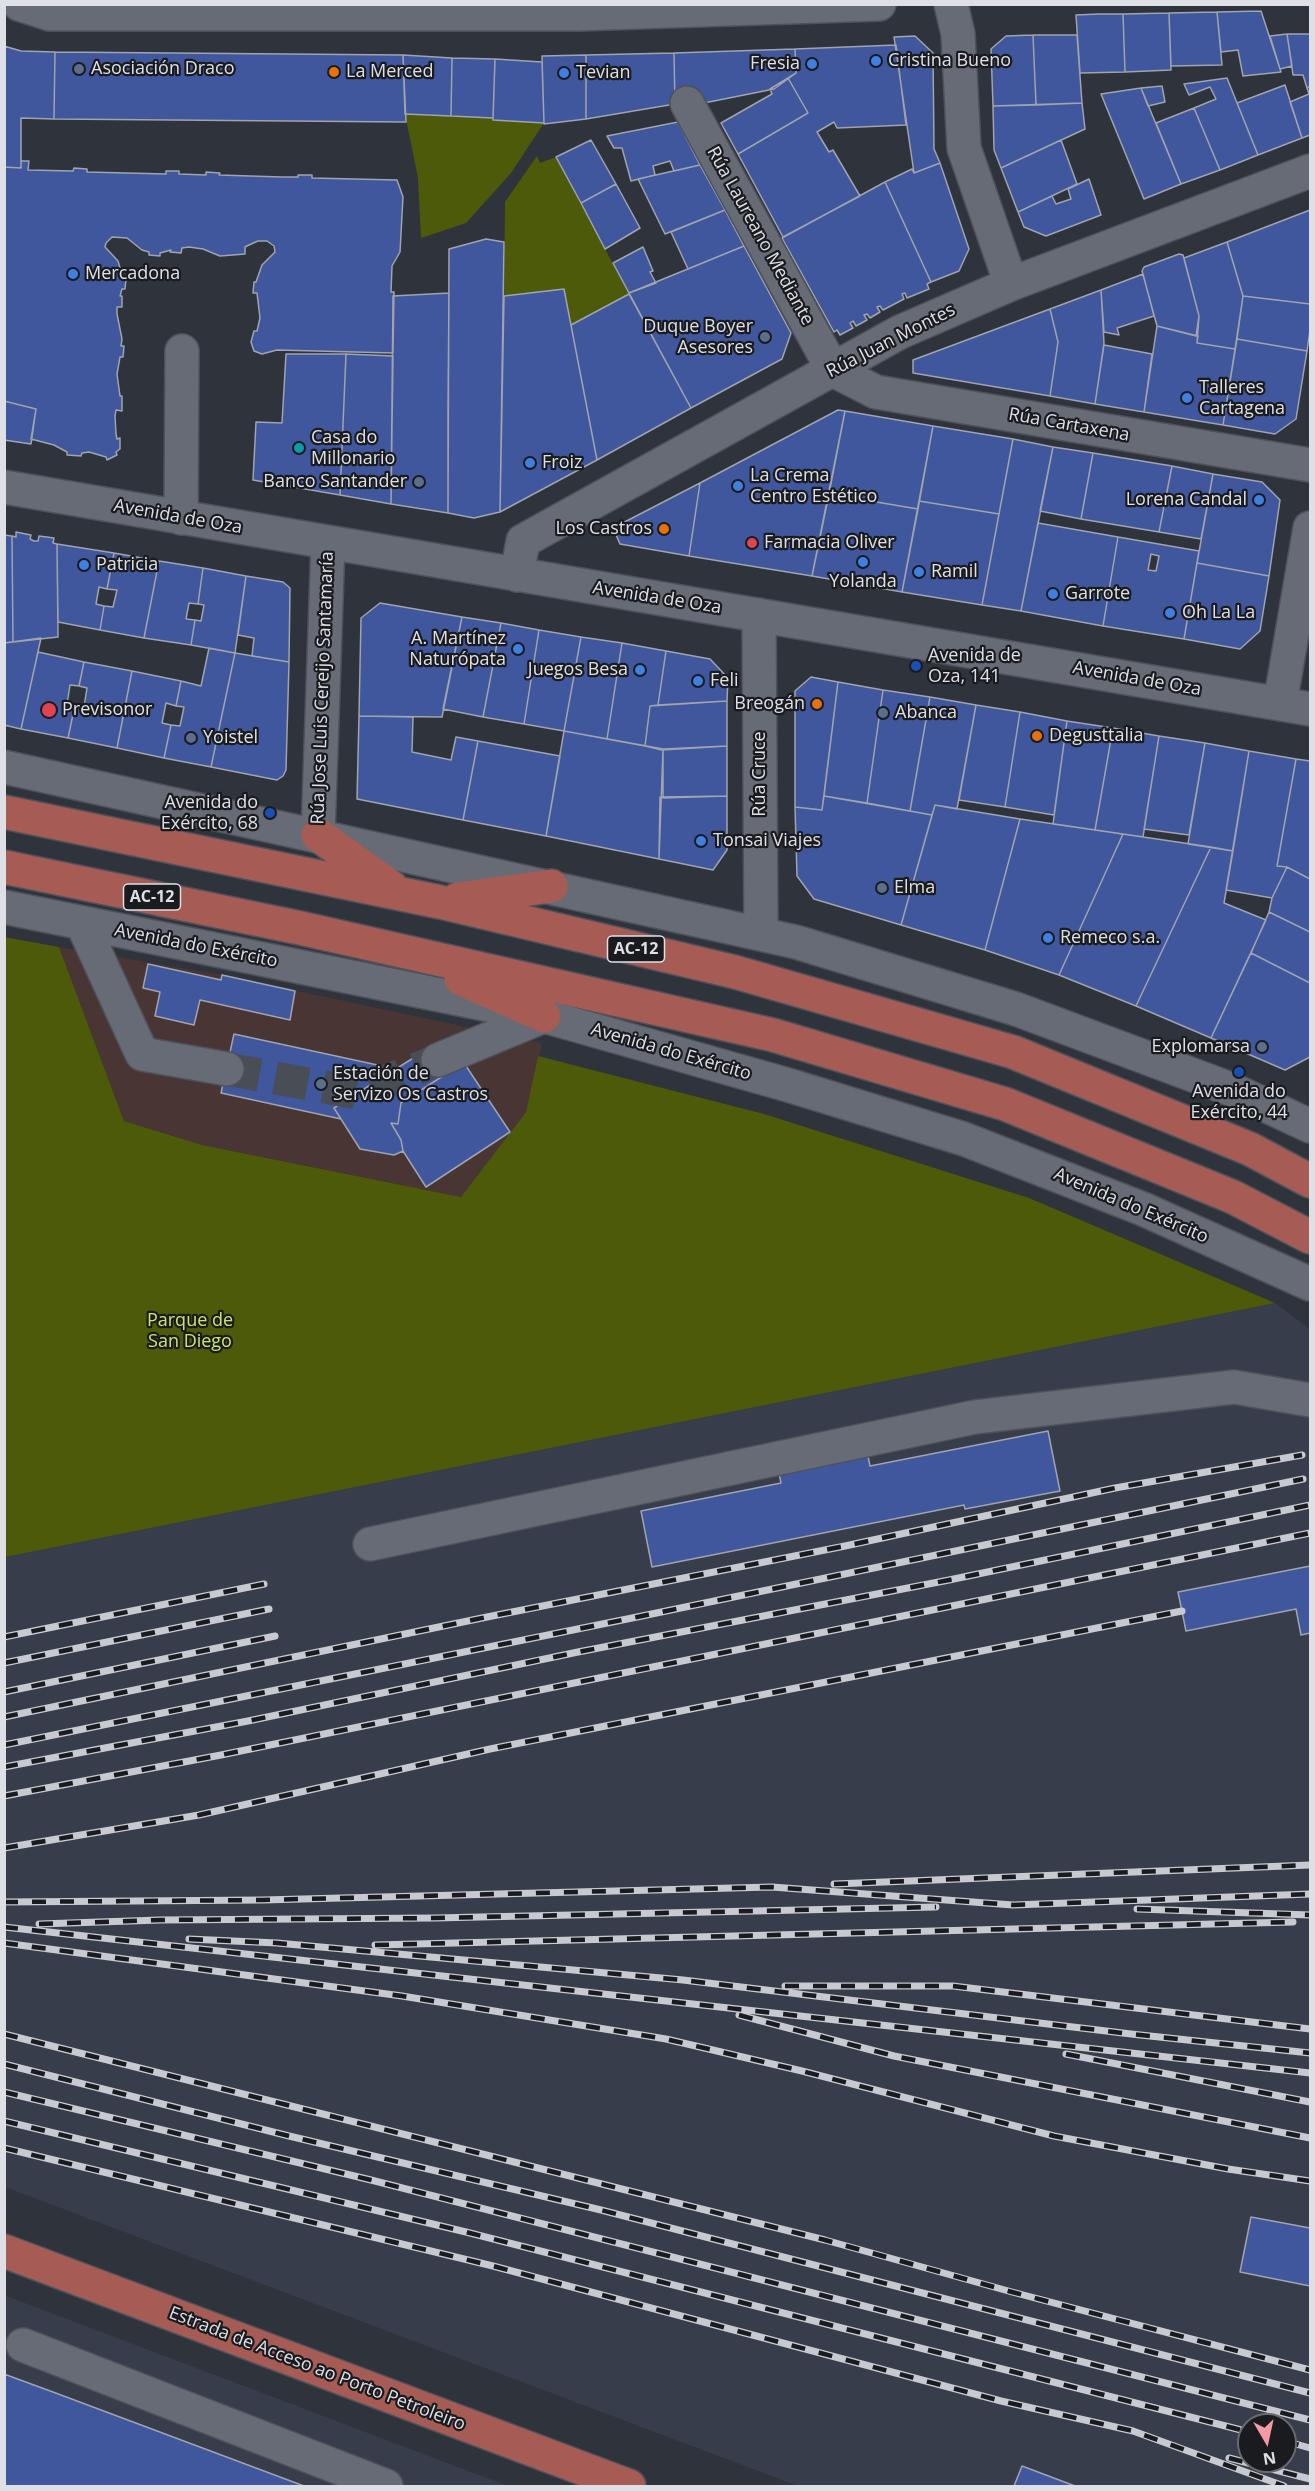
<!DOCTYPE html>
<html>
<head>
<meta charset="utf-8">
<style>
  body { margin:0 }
  #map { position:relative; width:1315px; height:2491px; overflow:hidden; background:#2f333c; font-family:"Open Sans",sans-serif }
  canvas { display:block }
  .frame { position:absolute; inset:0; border:6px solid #dee0e6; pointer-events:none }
  .north { position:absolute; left:1237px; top:2413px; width:60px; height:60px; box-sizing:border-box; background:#191b1f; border:2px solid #686a6f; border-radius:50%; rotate:171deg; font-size:16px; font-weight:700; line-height:24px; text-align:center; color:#dee0e6 }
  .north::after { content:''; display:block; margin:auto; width:21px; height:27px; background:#f49aa5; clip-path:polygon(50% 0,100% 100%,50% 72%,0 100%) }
</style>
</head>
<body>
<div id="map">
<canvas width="1315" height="2491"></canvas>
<div class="frame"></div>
<div class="north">N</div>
</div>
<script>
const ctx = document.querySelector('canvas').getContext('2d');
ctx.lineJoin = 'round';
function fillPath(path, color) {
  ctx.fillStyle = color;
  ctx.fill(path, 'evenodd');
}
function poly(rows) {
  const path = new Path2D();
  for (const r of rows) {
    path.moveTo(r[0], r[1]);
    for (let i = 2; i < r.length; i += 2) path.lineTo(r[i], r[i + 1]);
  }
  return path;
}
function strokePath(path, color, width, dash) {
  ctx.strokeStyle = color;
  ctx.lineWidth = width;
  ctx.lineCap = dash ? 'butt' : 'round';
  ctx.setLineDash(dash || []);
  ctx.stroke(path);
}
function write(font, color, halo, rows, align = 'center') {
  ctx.font = font + ' "Open Sans",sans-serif';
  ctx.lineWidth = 4.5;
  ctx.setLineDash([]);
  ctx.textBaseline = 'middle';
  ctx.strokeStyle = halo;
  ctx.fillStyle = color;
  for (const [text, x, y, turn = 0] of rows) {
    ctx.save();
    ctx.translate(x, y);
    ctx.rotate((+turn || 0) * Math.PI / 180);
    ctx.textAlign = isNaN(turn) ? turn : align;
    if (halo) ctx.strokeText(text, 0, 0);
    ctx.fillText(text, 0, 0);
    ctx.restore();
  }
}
fillPath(poly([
  [59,947,222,975,542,1043,526,1112,461,1197,202,1145,124,1121]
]), '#493533');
fillPath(poly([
  [1275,1303,1310,1329,1310,2486,798,2486,5,2187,4,1557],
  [1249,2425,1285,2425,1285,2461,1249,2461],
  [4,2295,9,2297,508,2486,5,2486]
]), '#373d4b');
fillPath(poly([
  [405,114,493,118,494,120,544,123,511,173,466,223,421,238,418,178],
  [537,156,540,163,556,157,629,294,571,325,564,289,504,296,505,202],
  [4,937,59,947,124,1121,202,1145,461,1197,526,1112,538,1056,764,1114,1029,1198,1275,1303,5,1557]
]), '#4d5a09');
const building = poly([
  [1261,11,1281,72,1243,76,1238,50,1221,52,1217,12,1261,11],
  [1217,12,1222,65,1171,66,1169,13,1217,12],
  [1169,13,1171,70,1125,72,1123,14,1169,13],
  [1099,14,1123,14,1125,72,1080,73,1076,15,1099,14],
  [1287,34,1310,34,1310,86,1307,88,1303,75,1293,75,1287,34],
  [1287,34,1292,66,1280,69,1270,36,1287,34],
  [1033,35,1036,105,993,106,991,49,1006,36,1033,35],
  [1033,35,1077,35,1082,103,1036,105,1033,35],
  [915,36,933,53,934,149,940,163,914,173,894,37,915,36],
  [896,45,906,125,837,128,834,122,817,132,829,152,833,150,860,196,783,237,738,154,808,113,788,78,796,73,795,49,896,45],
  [4,46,21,51,55,52,54,119,21,118,21,168,4,167,4,46],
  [795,49,796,73,774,89,709,102,675,104,674,53,795,49],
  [55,52,403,55,406,122,54,119,55,52],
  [674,53,675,104,586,119,586,55,674,53],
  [403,55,452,58,451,116,405,114,403,55],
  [586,55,586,119,544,124,542,56,586,55],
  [452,58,495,59,493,118,451,116,452,58],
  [495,59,542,62,544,123,493,120,495,59],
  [788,78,808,113,738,154,721,123,772,94,770,89,788,78],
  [1227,78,1258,155,1220,170,1194,108,1216,99,1210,87,1189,95,1184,84,1227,78],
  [1285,85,1302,138,1258,155,1237,103,1285,85],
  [1162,86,1165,102,1148,106,1141,88,1162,86],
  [1310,86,1310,135,1302,138,1290,102,1309,94,1307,88,1310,86],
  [1141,88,1181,184,1144,199,1101,94,1141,88],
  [1082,103,1085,129,1001,168,994,150,993,106,1082,103],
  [1194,108,1220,170,1181,184,1156,123,1194,108],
  [678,122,700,165,674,171,670,161,653,166,655,175,631,181,622,148,614,148,607,136,678,122],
  [591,140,616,184,581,203,556,157,591,140],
  [1061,140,1077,184,1018,212,1001,168,1061,140],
  [21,161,29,161,28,170,73,171,74,168,87,169,87,172,166,174,166,171,179,171,179,174,206,175,206,172,220,173,219,175,282,177,298,177,298,175,312,175,312,178,397,180,403,197,400,252,392,266,391,292,394,292,393,353,277,350,262,354,254,351,251,342,254,331,257,331,260,318,257,293,253,293,254,282,256,282,262,265,275,252,274,246,267,241,258,241,249,245,245,247,245,254,220,256,203,249,189,247,182,248,181,253,170,252,171,250,160,253,160,256,149,255,149,252,142,250,127,238,112,237,106,243,105,247,118,261,123,278,126,279,125,289,122,289,120,296,122,296,122,307,117,307,117,314,122,339,121,346,124,346,123,357,120,357,117,374,120,396,122,396,122,411,116,410,115,416,116,434,117,439,120,438,120,449,116,452,117,455,107,460,106,457,89,452,82,453,81,456,67,455,67,452,54,445,31,439,36,409,4,401,4,167,21,168,21,161],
  [940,163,969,249,959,271,931,282,885,182,912,169,914,173,940,163],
  [700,165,725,210,665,234,638,179,700,165],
  [1089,179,1101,215,1046,236,1024,227,1018,212,1052,196,1056,204,1071,199,1068,189,1089,179],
  [885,182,931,282,927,284,929,289,907,298,905,293,902,294,904,299,883,310,880,306,877,307,880,312,870,318,867,314,864,315,867,320,856,326,853,321,850,323,853,328,840,335,837,330,834,332,782,238,885,182],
  [616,184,640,228,605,249,581,203,616,184],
  [725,210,744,246,688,269,671,232,725,210],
  [1310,210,1310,304,1243,296,1227,242,1310,210],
  [486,239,504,242,500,512,474,518,448,513,449,249,486,239],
  [1227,242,1243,296,1235,349,1197,343,1199,316,1184,258,1227,242],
  [744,246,791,333,782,359,691,408,629,293,744,246],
  [643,247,653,271,650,272,656,283,629,293,613,263,643,247],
  [1179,254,1183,255,1199,316,1196,336,1157,326,1142,271,1144,267,1179,254],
  [1143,274,1154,316,1117,328,1119,335,1104,332,1101,290,1143,274],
  [564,289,597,460,500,512,504,296,564,289],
  [1101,290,1104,343,1095,404,1050,396,1058,342,1050,309,1101,290],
  [449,293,448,408,448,513,391,504,393,296,449,293],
  [629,294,691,408,597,460,571,325,629,294],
  [1243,296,1310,304,1310,330,1307,351,1237,339,1243,296],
  [1050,309,1058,342,1050,396,913,373,913,360,1050,309],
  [1157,326,1198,336,1197,343,1235,349,1223,425,1144,412,1157,326],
  [1237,339,1307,351,1296,419,1275,434,1223,425,1237,339],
  [1104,345,1152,354,1144,412,1095,404,1104,345],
  [286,354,346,354,340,495,253,480,256,422,282,423,286,354],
  [346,354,393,356,391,504,340,495,346,354],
  [4,401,36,409,31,444,4,440,4,401],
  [838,410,845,411,812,576,689,556,700,483,838,410],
  [845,411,933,426,918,509,829,494,845,411],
  [933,426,1013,439,999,514,919,501,933,426],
  [1013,439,1053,447,1021,611,982,605,1013,439],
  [1053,447,1093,453,1081,519,1040,511,1053,447],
  [1093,453,1172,466,1159,532,1081,519,1093,453],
  [1172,466,1213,474,1201,539,1159,532,1172,466],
  [1213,474,1262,482,1280,500,1269,576,1197,563,1213,474],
  [700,483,689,556,620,544,613,528,700,483],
  [829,494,918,509,902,592,812,576,829,494],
  [919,501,999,514,982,605,902,592,919,501],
  [1038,523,1118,537,1103,626,1021,611,1038,523],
  [16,532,31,535,30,539,34,541,38,541,39,536,54,538,53,543,57,544,58,637,13,642,12,536,16,537,16,532],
  [4,535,12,536,13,642,4,643,4,535],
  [1118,537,1199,551,1184,639,1103,626,1118,537],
  [1151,554,1159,556,1156,571,1148,570,1151,554],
  [57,544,114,553,107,589,99,587,96,604,104,606,100,630,58,622,57,544],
  [114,553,159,561,144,638,100,630,104,606,113,607,117,590,107,589,114,553],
  [159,561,203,568,198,604,189,603,186,619,195,620,191,645,144,638,159,561],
  [1197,563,1269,576,1260,631,1240,649,1184,639,1197,563],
  [203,568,246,576,235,653,191,645,195,620,201,621,204,605,198,604,203,568],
  [246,576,283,582,290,588,289,662,252,656,254,638,238,635,246,576],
  [380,603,462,617,442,717,359,716,361,618,380,603],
  [462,617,501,623,483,717,443,709,462,617],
  [501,623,539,630,524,724,483,717,501,623],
  [539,630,581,637,564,731,524,724,539,630],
  [581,637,622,643,607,739,564,731,581,637],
  [41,638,21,729,4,725,4,643,41,638],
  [622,643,666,651,658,705,650,706,645,746,607,739,622,643],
  [209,648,235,653,211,767,164,758,171,725,180,726,184,707,176,706,181,681,201,686,209,648],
  [666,651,710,659,728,678,727,701,658,705,666,651],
  [38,652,84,662,79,686,70,685,67,704,75,705,68,738,21,729,38,652],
  [235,653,289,662,286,770,283,776,277,780,211,767,235,653],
  [84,662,132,671,117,748,68,738,75,705,84,707,87,688,79,686,84,662],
  [132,671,181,681,176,706,166,703,162,723,171,725,164,758,117,748,132,671],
  [811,677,838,682,822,810,795,807,795,691,811,677],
  [838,682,883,690,867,803,824,796,838,682],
  [883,690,930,697,910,811,867,803,883,690],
  [930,697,976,705,957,809,935,805,932,815,910,811,930,697],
  [727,701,727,746,662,750,645,746,650,706,727,701],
  [976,705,1020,712,1005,807,959,800,976,705],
  [1020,712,1067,721,1054,815,1005,807,1020,712],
  [359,716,413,717,412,752,451,760,456,737,478,741,463,820,357,799,359,716],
  [1067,721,1113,728,1095,830,1053,824,1067,721],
  [1113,728,1159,736,1143,837,1095,830,1113,728],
  [564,731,663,749,659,859,546,836,564,731],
  [1159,736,1205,743,1189,835,1144,829,1159,736],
  [478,741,560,756,546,836,463,820,478,741],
  [1205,743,1249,751,1233,851,1188,844,1205,743],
  [727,746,727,796,663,798,663,749,727,746],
  [1249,751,1296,759,1277,866,1287,867,1272,898,1226,890,1249,751],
  [1296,759,1310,761,1310,879,1287,867,1277,866,1296,759],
  [727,796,727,850,713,870,659,859,660,797,727,796],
  [824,796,932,815,901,925,814,899,797,876,795,807,822,810,824,796],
  [935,805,1020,819,985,950,901,925,935,805],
  [1020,819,1123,834,1059,975,985,950,1020,819],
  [1123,834,1211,847,1136,1006,1059,975,1123,834],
  [1211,847,1233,851,1224,903,1266,920,1211,1038,1136,1006,1211,847],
  [1287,867,1310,879,1310,932,1269,912,1272,898,1287,867],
  [1269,912,1310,932,1310,983,1251,953,1269,912],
  [1251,953,1310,983,1310,1057,1285,1070,1211,1038,1251,953],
  [148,964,221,980,222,975,295,991,290,1020,200,1000,194,1025,155,1016,160,992,143,988,148,964],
  [234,1034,396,1069,334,1108,341,1119,221,1093,234,1034],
  [418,1055,460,1065,401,1103,398,1124,391,1123,401,1140,403,1151,394,1155,360,1149,334,1108,418,1055],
  [460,1065,466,1066,510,1132,426,1187,403,1151,401,1140,391,1123,398,1124,401,1103,460,1065],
  [1048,1431,1060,1491,965,1509,964,1505,652,1567,641,1511,781,1483,779,1473,868,1456,870,1466,1048,1431],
  [1310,1566,1310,1633,1301,1635,1296,1609,1186,1631,1178,1592,1310,1566],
  [1251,2217,1310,2228,1310,2286,1240,2272,1251,2217],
  [4,2374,53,2392,304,2486,4,2486,4,2374],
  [1022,2466,1075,2486,1014,2486,1022,2466]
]);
fillPath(building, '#40569d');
strokePath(building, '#a0a4af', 1.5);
strokePath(poly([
  [227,1069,357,1093,438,1060]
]), '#494d56', 33, [33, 16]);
const minor = poly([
  [19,4,50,14,579,14,879,4],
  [951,4,958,34,964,148,1011,284],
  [687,103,833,370,876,392,1310,465],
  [4,487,1310,709],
  [181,518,182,351],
  [517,575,523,541,900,332,1011,284,1310,171],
  [759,615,761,933],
  [1280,704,1310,528],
  [4,767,796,942,1016,1009,1233,1090,1310,1126],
  [318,835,328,542],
  [4,907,544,1016,788,1085,964,1139,1143,1209,1310,1284],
  [82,923,142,1054,227,1069],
  [438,1060,544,1016],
  [370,1544,975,1417,1234,1387,1310,1400],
  [23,2345,386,2486]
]);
const major = poly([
  [4,812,440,902,735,972,1013,1052,1250,1149,1310,1181],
  [318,835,391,887],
  [4,867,300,928,773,1035,1005,1104,1233,1197,1310,1237],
  [458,899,551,886],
  [461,979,544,1016],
  [4,2251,629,2486]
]);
strokePath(minor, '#4f515a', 36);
strokePath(major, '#4f515a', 36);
strokePath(minor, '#676b75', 33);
strokePath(major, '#a65c55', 33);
const rail = poly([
  [4,1637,264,1584],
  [4,1663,269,1609],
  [4,1692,275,1636],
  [4,1717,487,1617,845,1546,1115,1488,1302,1455],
  [4,1745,642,1616,1303,1479],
  [4,1767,248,1721,578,1652,949,1580,1310,1505],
  [4,1796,221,1755,1310,1533],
  [4,1848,199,1815,490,1749,1182,1611],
  [834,1884,1310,1865],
  [4,1902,263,1900,772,1887,1013,1905,1310,1894],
  [1137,1909,1310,1915],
  [39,1924,160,1920,435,1918,936,1907],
  [4,1927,1310,2073],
  [189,1939,277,1943,683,1980,1131,2034,1310,2053],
  [4,1943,402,1996,666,2039,802,2071,1054,2136,1228,2169,1310,2181],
  [375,1945,1293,1922],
  [785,1986,953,1986,1310,2029],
  [739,2015,894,2056,1310,2138],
  [4,2034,825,2240,1012,2292,1310,2370],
  [1066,2054,1310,2102],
  [4,2064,289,2136,601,2210,1310,2393],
  [4,2092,371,2180,1310,2420],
  [4,2121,466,2232,1249,2432],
  [4,2148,493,2266,1001,2401,1133,2431,1284,2486],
  [1285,2441,1310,2448],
  [1229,2458,1310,2479]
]);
strokePath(rail, '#c8cad1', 7);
strokePath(rail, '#191b1f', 4.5, [14]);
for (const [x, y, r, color] of [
  [876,61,6,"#3f7fe0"],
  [812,64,6,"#3f7fe0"],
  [79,69,6,"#5c6f8a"],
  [334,72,6,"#e8710a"],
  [564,73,6,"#3f7fe0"],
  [73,274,6,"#3f7fe0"],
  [765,337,6,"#5c6f8a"],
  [1187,398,6,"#3f7fe0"],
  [299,448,6,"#0f9aa8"],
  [530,463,6,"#3f7fe0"],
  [419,482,6,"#5c6f8a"],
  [738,486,6,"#3f7fe0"],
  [1259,500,6,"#3f7fe0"],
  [664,529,6,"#e8710a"],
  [752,543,6,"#e0444e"],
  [863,562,6,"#3f7fe0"],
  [84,565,6,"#3f7fe0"],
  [919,572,6,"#3f7fe0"],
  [1053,594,6,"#3f7fe0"],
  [1170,613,6,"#3f7fe0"],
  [518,649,6,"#3f7fe0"],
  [916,666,6,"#1a4fb4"],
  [640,670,6,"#3f7fe0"],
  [698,681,6,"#3f7fe0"],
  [817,704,6,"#e8710a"],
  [49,710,8,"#e0444e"],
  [883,713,6,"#5c6f8a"],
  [1037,736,6,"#e8710a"],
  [191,738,6,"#5c6f8a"],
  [270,813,6,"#1a4fb4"],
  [701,841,6,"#3f7fe0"],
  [882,888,6,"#5c6f8a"],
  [1048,938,6,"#3f7fe0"],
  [1262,1047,6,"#5c6f8a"],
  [1239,1072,6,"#1a4fb4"],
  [321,1084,6,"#5c6f8a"]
]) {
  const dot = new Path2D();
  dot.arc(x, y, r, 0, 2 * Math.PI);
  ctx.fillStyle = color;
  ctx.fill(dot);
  strokePath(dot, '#191b1f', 2);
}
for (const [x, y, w] of [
  [152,897,57],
  [636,949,57]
]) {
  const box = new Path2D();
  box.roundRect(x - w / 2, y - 13, w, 26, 4.5);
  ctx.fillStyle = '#191b1f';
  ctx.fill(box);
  strokePath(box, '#dee0e6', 1.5);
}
write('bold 16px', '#dee0e6', null, [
  ["AC-12",152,897],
  ["AC-12",636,949]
]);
write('18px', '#dee0e6', '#191b1f', [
  ["Cristina Bueno",888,61],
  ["Fresia",800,64,"right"],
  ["Asociación Draco",91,69],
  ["La Merced",346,72],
  ["Tevian",576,73],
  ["Mercadona",85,274],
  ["Duque Boyer",753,327,"right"],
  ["Asesores",753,348,"right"],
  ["Talleres",1199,388],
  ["Cartagena",1199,409],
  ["Casa do",311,438],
  ["Millonario",311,459],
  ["Froiz",542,463],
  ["La Crema",750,476],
  ["Centro Estético",750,497],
  ["Banco Santander",407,482,"right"],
  ["Lorena Candal",1247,500,"right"],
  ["Los Castros",652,529,"right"],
  ["Farmacia Oliver",764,543],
  ["Patricia",96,565],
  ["Ramil",931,572],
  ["Yolanda",863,582,"center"],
  ["Garrote",1065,594],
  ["Oh La La",1182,613],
  ["A. Martínez",506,639,"right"],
  ["Naturópata",506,660,"right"],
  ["Avenida de",928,656],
  ["Oza, 141",928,677],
  ["Juegos Besa",628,670,"right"],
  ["Feli",710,681],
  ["Breogán",805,704,"right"],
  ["Previsonor",62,710],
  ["Abanca",895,713],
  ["Degusttalia",1049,736],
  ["Yoistel",203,738],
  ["Avenida do",258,803,"right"],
  ["Exército, 68",258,824,"right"],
  ["Tonsai Viajes",713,841],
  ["Elma",894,888],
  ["Remeco s.a.",1060,938],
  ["Explomarsa",1250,1047,"right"],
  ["Estación de",333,1074],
  ["Servizo Os Castros",333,1095],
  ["Avenida do",1239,1092,"center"],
  ["Exército, 44",1239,1113,"center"]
], 'left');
write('18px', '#dee0e6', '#191b1f', [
  ["Rúa Laureano Mediante",760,236,61],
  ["Rúa Juan Montes",891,341,-27],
  ["Rúa Cartaxena",1069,425,10],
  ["Avenida de Oza",178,517,10],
  ["Avenida de Oza",657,598,9],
  ["Avenida de Oza",1137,679,10],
  ["Rúa Jose Luis Cereijo Santamaría",323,688,-88],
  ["Rúa Cruce",760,774,-90],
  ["Avenida do Exército",196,946,11],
  ["Avenida do Exército",671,1052,16],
  ["Avenida do Exército",1131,1206,23],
  ["Estrada de Acceso ao Porto Petroleiro",317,2369,21]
]);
write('18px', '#cce56f', '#191b1f', [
  ["Parque de",190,1321],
  ["San Diego",190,1342]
]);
</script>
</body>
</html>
